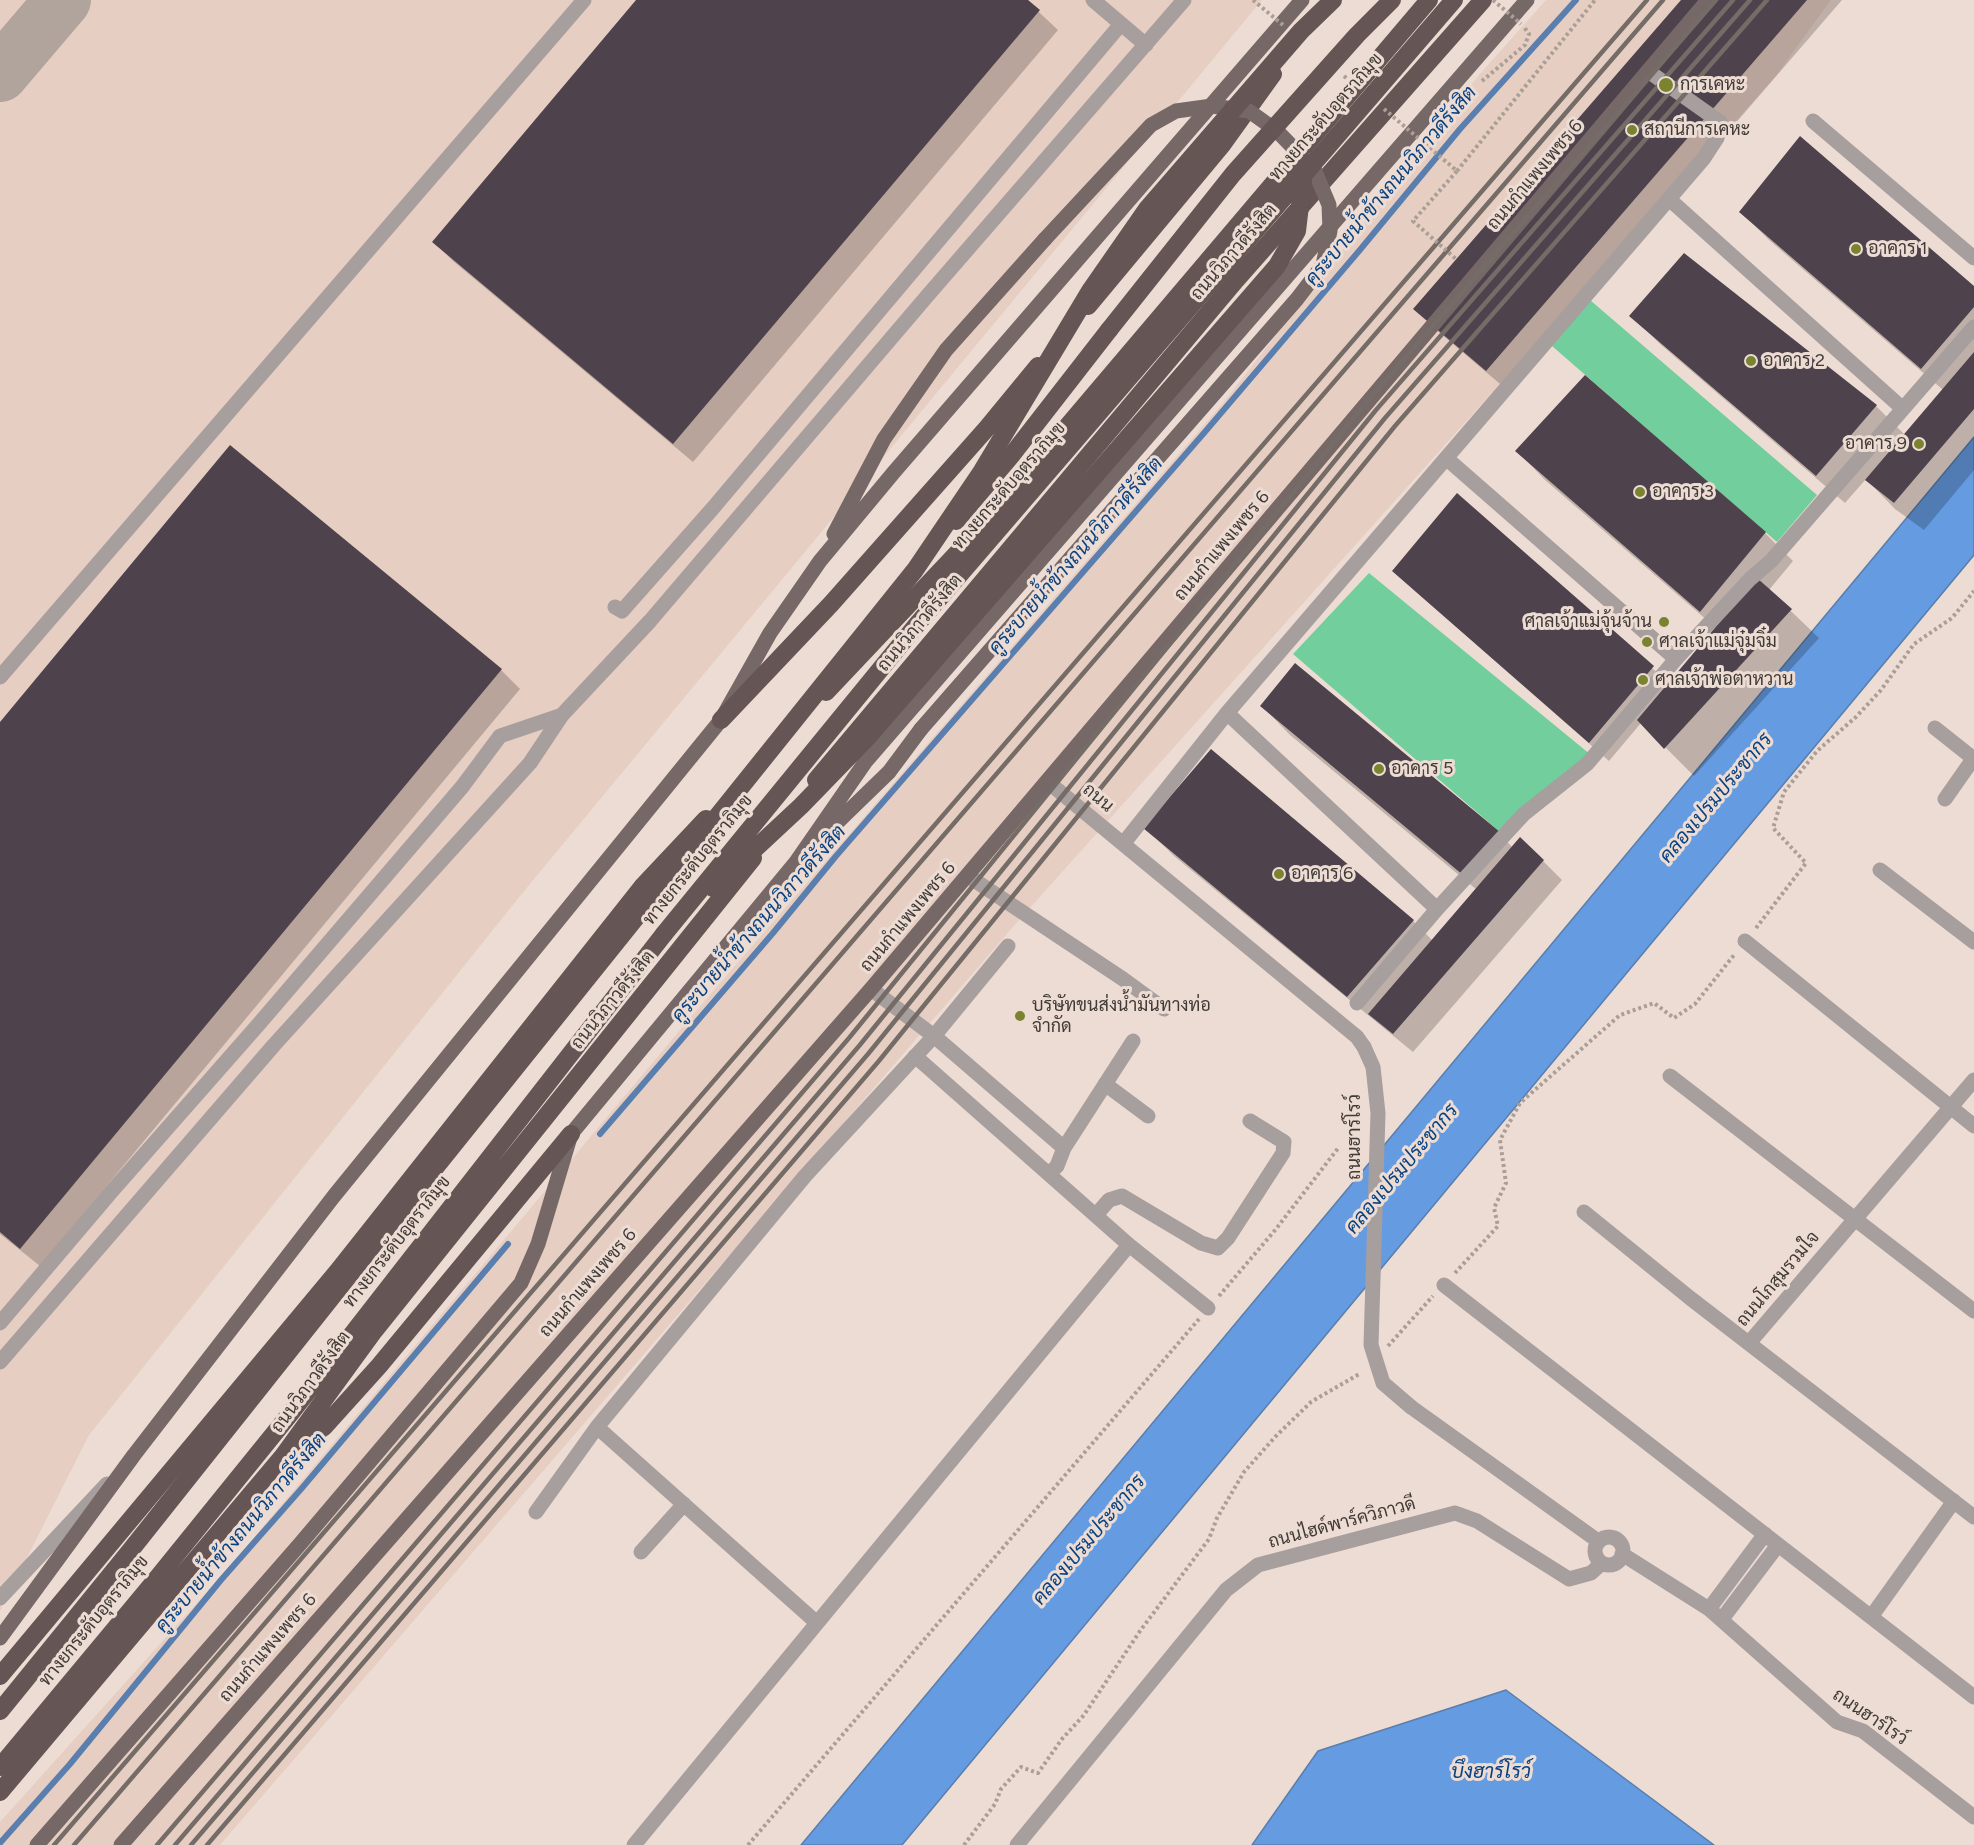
<!DOCTYPE html>
<html>
<head>
<meta charset="utf-8">
<style>
  body { margin:0 }
  canvas { display:block; background:#eddcd3 }
</style>
</head>
<body>
<canvas width="1974" height="1845"></canvas>
<script>
const ctx = document.querySelector('canvas').getContext('2d');
ctx.lineJoin = 'round';
function fillPath(path, color) {
  ctx.fillStyle = color;
  ctx.fill(path, 'evenodd');
}
function poly(rows) {
  const path = new Path2D();
  for (const r of rows) {
    if (r.length === 3) {
      path.moveTo(r[0] + r[2], r[1]);
      path.arc(r[0], r[1], r[2], 0, 2 * Math.PI);
      continue;
    }
    path.moveTo(r[0], r[1]);
    for (let i = 2; i < r.length; i += 2) path.lineTo(r[i], r[i + 1]);
  }
  return path;
}
function strokePath(path, color, width, dash) {
  ctx.strokeStyle = color;
  ctx.lineWidth = width;
  ctx.lineCap = dash ? 'butt' : 'round';
  ctx.setLineDash(dash || []);
  ctx.stroke(path);
}
function write(font, color, halo, rows, align = 'center') {
  ctx.font = font + ' Figtree,Sarabun,sans-serif';
  ctx.lineWidth = 6;
  ctx.setLineDash([]);
  ctx.textBaseline = 'middle';
  ctx.strokeStyle = halo;
  ctx.fillStyle = color;
  for (const [text, x, y, turn = 0] of rows) {
    ctx.save();
    ctx.translate(x, y);
    ctx.rotate((+turn || 0) * Math.PI / 180);
    ctx.textAlign = isNaN(turn) ? turn : align;
    if (halo) ctx.strokeText(text, 0, 0);
    ctx.fillText(text, 0, 0);
    ctx.restore();
  }
}
fillPath(poly([
  [0,0,1262,0,520,896,89,1435,0,1611],
  [1546,0,1831,0,1775,77,1019,920,220,1845,0,1845,0,1822,231,1565,701,1005,1223,403,1479,75]
]), '#e6cec2');
fillPath(poly([
  [1590,300,1817,495,1777,542,1552,346],
  [1369,573,1591,755,1500,832,1293,654]
]), '#72ce9c');
const water = poly([
  [1974,437,1974,555,902,1845,801,1845,1974,437],
  [1506,1690,1714,1845,1252,1845,1318,1751,1506,1690]
]);
fillPath(water, '#659be0');
strokePath(water, '#5a7ead', 1.5);
fillPath(poly([
  [638,0,1026,0,1058,30,693,462,453,261,434,242],
  [1683,0,1842,0,1506,389,1434,328],
  [1741,212,1974,287,1974,470,1924,530,1895,509,1866,479,1845,503,1660,344,1632,316,1876,406,1905,435,1943,390,1769,240],
  [1517,451,1765,533,1793,561,1769,590,1819,638,1694,776,1641,723,1609,761,1413,589,1394,571,1457,495,1670,684,1716,628,1545,480],
  [501,670,520,689,40,1266,0,1234,0,724],
  [1262,706,1499,833,1513,848,1543,861,1562,880,1413,1052,1174,856,1145,827,1413,921,1433,941,1477,890,1290,735]
]), '#0003');
strokePath(poly([
  [600,1134,773,933,836,856,1204,433,1359,251,1460,129,1576,0],
  [0,1843,70,1764,221,1580,302,1488,508,1244]
]), '#5a7ead', 6);
strokePath(poly([
  [0,74,63,0]
]), '#b1a49d', 56);
fillPath(poly([
  [636,0,1028,0,1040,10,673,444,432,242],
  [1681,0,1807,0,1486,371,1413,309],
  [1800,136,1974,286,1974,307,1921,369,1739,212],
  [1684,253,1877,405,1816,476,1629,316],
  [1974,352,1974,409,1894,503,1865,480],
  [1585,375,1766,532,1700,612,1515,451],
  [230,445,502,669,20,1249,0,1232,0,722],
  [1457,493,1654,666,1589,743,1392,571],
  [1757,578,1792,609,1664,749,1637,720],
  [1295,663,1500,832,1463,875,1260,706],
  [1211,749,1414,920,1347,997,1143,828],
  [1520,837,1544,860,1393,1034,1368,1014]
]), '#4e424c');
strokePath(poly([
  [1482,81,1525,45,1529,34,1524,27],
  [1457,171,1595,0],
  [1756,928,1806,863,1773,828,1784,792,1817,751,1856,717,1881,690,1914,644,1952,618,1974,591],
  [1455,1273,1498,1226,1494,1208,1506,1183,1500,1140,1520,1103,1620,1015,1654,1003,1674,1018,1695,1004,1734,955],
  [1219,1296,1276,1229,1339,1147],
  [1388,1346,1433,1296],
  [748,1845,1199,1319],
  [964,1845,995,1804,1001,1789,1021,1767,1038,1773,1062,1739,1084,1715,1140,1631,1209,1539,1217,1518,1244,1472,1275,1437,1311,1402,1361,1373]
]), '#aa9e97', 4, [3, 3]);
strokePath(poly([
  [1093,0,1146,45],
  [1813,121,1974,258],
  [1669,199,1902,408],
  [1446,458,1676,659],
  [615,607,622,611,713,508,1121,24],
  [0,677,584,0],
  [1227,713,1437,909],
  [1935,728,1974,759],
  [1048,782,1357,1037,1364,1047],
  [1945,799,1973,759],
  [1123,844,1227,713,1704,158,1717,138,1720,122,1648,71],
  [1880,870,1974,942],
  [968,876,1123,979,1164,1009],
  [1745,941,1974,1126],
  [871,989,934,1036,1064,1148],
  [1357,1003,1437,909,1510,829,1524,814,1587,764,1676,659,1750,579,1771,561,1974,327],
  [915,1056,1129,1245,1208,1308],
  [1670,1076,1974,1311],
  [1105,1084,1148,1116],
  [1049,1174,1057,1166,1064,1148,1133,1041],
  [1584,1212,1690,1298,1974,1517],
  [1096,1215,1109,1200,1122,1196,1201,1243,1218,1248,1228,1238,1283,1153,1284,1142,1250,1121],
  [1444,1285,1974,1697],
  [0,1323,112,1191,258,1025,462,787,500,736,562,715],
  [1749,1343,1974,1080],
  [0,1362,274,1045,530,763,562,715,650,621,928,295,1184,0],
  [1411,1407,1598,1541],
  [597,1427,817,1623],
  [536,1512,597,1427,805,1176,934,1036,1008,946],
  [1609,1551,14],
  [641,1552,684,1504],
  [1622,1554,1709,1609,1837,1722,1863,1731,1974,1817],
  [0,1598,107,1484],
  [1709,1609,1765,1534],
  [1871,1617,1954,1501],
  [1722,1619,1778,1545],
  [634,1845,1129,1245],
  [1017,1845,1226,1590,1258,1565,1455,1513,1477,1521,1569,1579,1591,1573,1602,1563]
]), '#a79e9e', 15);
strokePath(poly([
  [834,534,884,439,946,350,1045,239],
  [822,837,889,772,921,729],
  [0,1638,134,1455,334,1196,721,720,770,633,820,561,894,472,1302,0],
  [37,1845,300,1544,521,1283,538,1244,571,1134,796,862,866,761,1527,0],
  [121,1845,871,989,1708,0]
]), '#766867', 15);
strokePath(poly([
  [1088,306,1222,145,1273,74],
  [956,521,1011,456,1109,330],
  [826,692,981,528,1429,0],
  [721,720,831,604,987,428,1038,366],
  [816,780,1236,280,1483,0],
  [297,1445,324,1427,379,1366,571,1134],
  [0,1676,337,1272,642,887,706,819],
  [0,1767,154,1582,290,1414,664,934],
  [0,1792,283,1456,374,1331,753,858]
]), '#655554', 18);
strokePath(poly([
  [54,1845,1647,0],
  [74,1845,1663,0],
  [157,1845,849,1038,1366,403,1716,0],
  [175,1845,859,1046,1376,410,1733,0],
  [191,1845,868,1054,1385,418,1750,0],
  [207,1845,878,1062,1395,426,1767,0]
]), '#756c67', 4.5);
strokePath(poly([
  [1253,0,1283,25],
  [1493,0,1521,24],
  [1344,76,1357,87],
  [1384,109,1457,171,1413,221,1457,260]
]), '#aa9e97', 4, [3, 3]);
strokePath(poly([
  [1364,1047,1373,1067,1378,1113,1371,1345,1383,1383,1411,1407]
]), '#a79e9e', 15);
strokePath(poly([
  [921,729,1297,299,1323,265,1330,231,1329,205,1314,169,1277,131,1249,111,1212,106,1176,111,1151,125,1045,239]
]), '#766867', 15);
strokePath(poly([
  [1109,330,1233,174,1357,35,1392,0],
  [713,888,801,806,866,739,1277,266,1297,231,1303,181,1299,153],
  [664,934,919,622,1454,0],
  [0,1711,130,1551,382,1234,915,570,982,471,1090,291,1147,209,1301,31,1333,0]
]), '#655554', 18);
for (const [x, y, r, color] of [
  [1666,85,8,"#7a832f"],
  [1632,130,6,"#7a832f"],
  [1856,249,6,"#7a832f"],
  [1751,361,6,"#7a832f"],
  [1919,444,6,"#7a832f"],
  [1640,492,6,"#7a832f"],
  [1664,622,6,"#7a832f"],
  [1647,642,6,"#7a832f"],
  [1643,680,6,"#7a832f"],
  [1379,769,6,"#7a832f"],
  [1279,874,6,"#7a832f"],
  [1020,1016,6,"#7a832f"]
]) {
  const dot = new Path2D();
  dot.arc(x, y, r, 0, 2 * Math.PI);
  ctx.fillStyle = color;
  ctx.fill(dot);
  strokePath(dot, '#eddcd3', 2);
}
write('18px', '#413b37', '#eddcd3', [
  ["การเคหะ",1680,85],
  ["สถานีการเคหะ",1644,130],
  ["อาคาร 1",1868,249],
  ["อาคาร 2",1763,361],
  ["อาคาร 9",1907,444,"right"],
  ["อาคาร 3",1652,492],
  ["ศาลเจ้าแม่จุ้นจ้าน",1652,622,"right"],
  ["ศาลเจ้าแม่จุ๋มจิ๋ม",1659,642],
  ["ศาลเจ้าพ่อตาหวาน",1655,680],
  ["อาคาร 5",1391,769],
  ["อาคาร 6",1291,874],
  ["บริษัทขนส่งน้ำมันทางท่อ",1032,1006],
  ["จำกัด",1032,1027]
], 'left');
write('18px', '#413b37', '#eddcd3', [
  ["ทางยกระดับอุตราภิมุข",1326,117,-49],
  ["ถนนกำแพงเพชร 6",1535,175,-50],
  ["ถนนวิภาวดีรังสิต",1234,252,-49],
  ["ทางยกระดับอุตราภิมุข",1009,486,-49],
  ["ถนนกำแพงเพชร 6",1222,546,-50],
  ["ถนนวิภาวดีรังสิต",920,623,-50],
  ["ถนน",1098,798,40],
  ["ทางยกระดับอุตราภิมุข",698,860,-51],
  ["ถนนกำแพงเพชร 6",908,917,-50],
  ["ถนนวิภาวดีรังสิต",613,1000,-51],
  ["ถนนฮาร์โรว์",1355,1137,-90],
  ["ทางยกระดับอุตราภิมุข",397,1242,-52],
  ["ถนนโกสุมรวมใจ",1778,1279,-50],
  ["ถนนกำแพงเพชร 6",588,1283,-49],
  ["ถนนวิภาวดีรังสิต",311,1382,-54],
  ["ถนนไฮด์พาร์ควิภาวดี",1342,1523,-15],
  ["ทางยกระดับอุตราภิมุข",94,1621,-51],
  ["ถนนกำแพงเพชร 6",268,1648,-49],
  ["ถนนฮาร์โรว์",1870,1717,34]
]);
write('italic 20px', '#0a4280', '#eddcd3', [
  ["คูระบายน้ำข้างถนนวิภาวดีรังสิต",1391,186,-50],
  ["คูระบายน้ำข้างถนนวิภาวดีรังสิต",1076,556,-49],
  ["คลองเปรมประชากร",1716,798,-50],
  ["คูระบายน้ำข้างถนนวิภาวดีรังสิต",759,924,-49],
  ["คลองเปรมประชากร",1402,1169,-50],
  ["คูระบายน้ำข้างถนนวิภาวดีรังสิต",241,1533,-50],
  ["คลองเปรมประชากร",1089,1540,-50],
  ["บึงฮาร์โรว์",1491,1772]
]);
</script>
</body>
</html>
